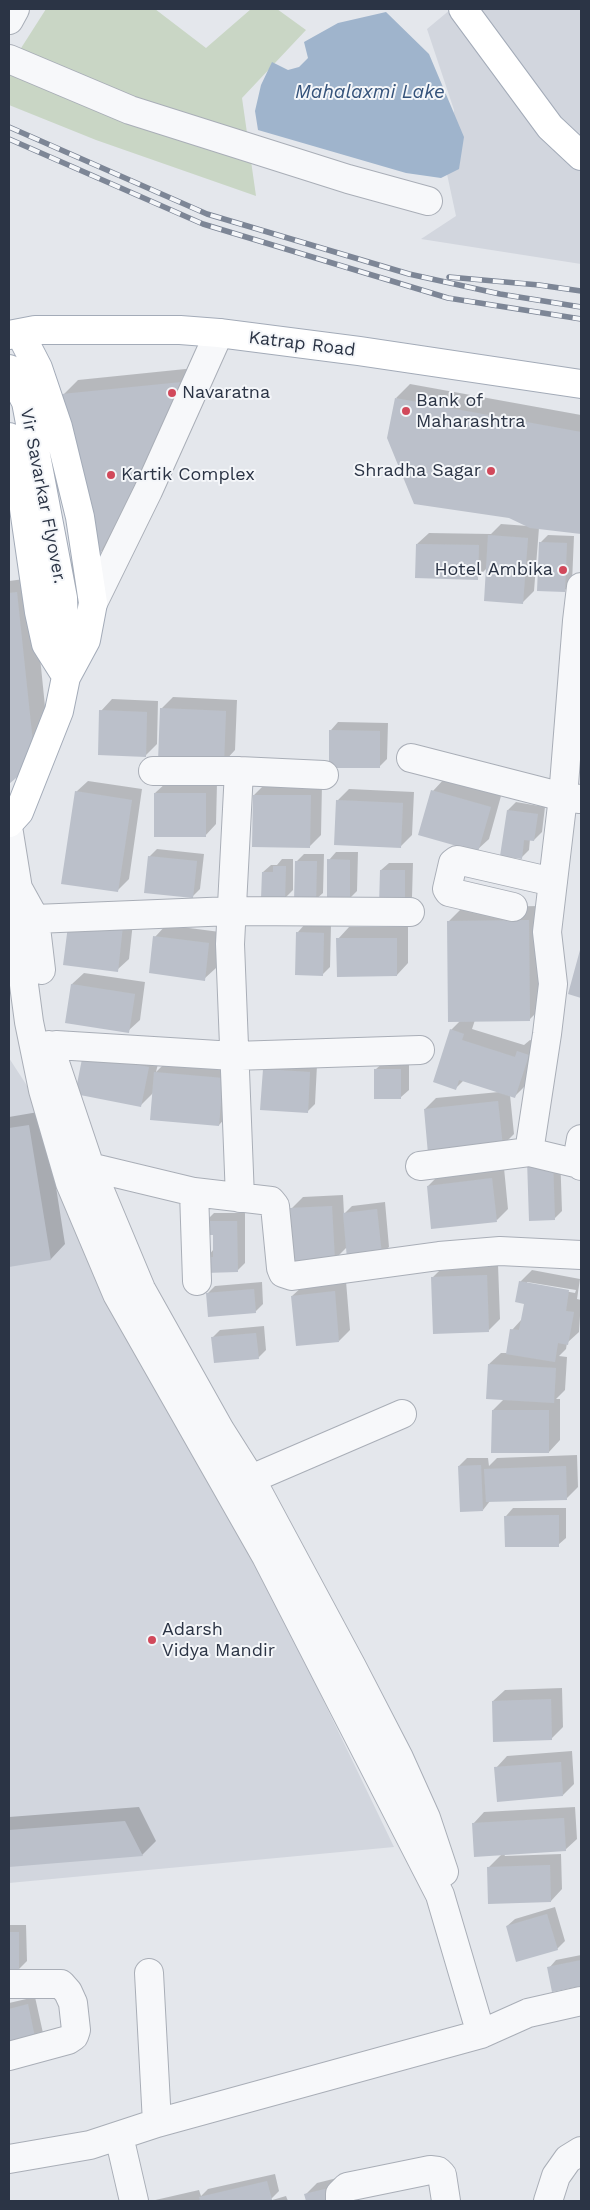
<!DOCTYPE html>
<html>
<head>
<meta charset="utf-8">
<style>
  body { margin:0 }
  #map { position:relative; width:590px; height:2210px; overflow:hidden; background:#e4e7ec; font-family:"Work Sans",sans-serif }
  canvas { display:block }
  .frame { position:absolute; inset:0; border:10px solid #2b3445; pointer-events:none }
</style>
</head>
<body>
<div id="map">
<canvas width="590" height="2210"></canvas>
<div class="frame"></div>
</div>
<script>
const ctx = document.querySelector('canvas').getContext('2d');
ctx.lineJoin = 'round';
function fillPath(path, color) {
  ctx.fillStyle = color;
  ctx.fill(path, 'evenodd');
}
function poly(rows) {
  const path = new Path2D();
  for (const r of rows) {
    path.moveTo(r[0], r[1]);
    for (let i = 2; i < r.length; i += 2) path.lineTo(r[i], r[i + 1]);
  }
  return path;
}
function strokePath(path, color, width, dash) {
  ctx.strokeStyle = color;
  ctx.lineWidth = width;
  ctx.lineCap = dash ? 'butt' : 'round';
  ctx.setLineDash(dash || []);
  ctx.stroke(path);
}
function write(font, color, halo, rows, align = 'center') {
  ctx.font = font + ' "Work Sans",sans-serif';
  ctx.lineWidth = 4;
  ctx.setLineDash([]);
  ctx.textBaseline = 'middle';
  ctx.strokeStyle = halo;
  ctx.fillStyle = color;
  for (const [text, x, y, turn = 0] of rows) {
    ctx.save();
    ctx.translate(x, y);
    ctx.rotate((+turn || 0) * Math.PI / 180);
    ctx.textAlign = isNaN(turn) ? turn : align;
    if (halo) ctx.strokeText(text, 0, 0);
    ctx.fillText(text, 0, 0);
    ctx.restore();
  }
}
fillPath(poly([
  [451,9,581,9,581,264,421,239,456,216,447,174,454,110,427,29],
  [9,1058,70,1152,195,1434,394,1847,9,1883]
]), '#d2d6de');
fillPath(poly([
  [46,9,155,9,206,48,251,9,277,9,306,30,242,98,256,196,96,140,9,105,9,67]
]), '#c9d6c5');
fillPath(poly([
  [386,12,429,54,464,137,459,169,441,178,406,173,258,130,255,111,261,85,272,62,288,70,299,67,308,58,304,42,338,23]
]), '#9fb4cc');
fillPath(poly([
  [205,367,113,539,100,553,63,395,78,380],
  [410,384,581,415,581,533,539,528,534,591,523,602,487,568,477,578,417,544,429,533,491,534,501,524,528,526,396,398],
  [548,535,574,536,572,583,564,591,540,543],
  [32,578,49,746,9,782,9,581],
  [173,697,237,700,235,750,224,762,161,709],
  [112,699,158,701,157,744,145,756,101,711],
  [338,722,388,723,387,759,379,767,331,730],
  [444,779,501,796,489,839,477,850,433,791],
  [88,781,142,789,129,879,117,891,76,792],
  [167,782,217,783,216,824,205,836,155,793],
  [265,784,322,784,321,835,310,846,254,795],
  [349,789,414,792,412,835,401,846,337,801],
  [516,802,545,807,542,832,534,840,530,839,529,850,521,858,501,855,508,810],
  [157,849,204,854,200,889,192,897,149,857],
  [336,852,358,852,357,891,349,899,329,860],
  [304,854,324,854,323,893,315,900,297,861],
  [282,859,293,859,293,890,285,898,263,872,271,865,277,865],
  [389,863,413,863,412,897,404,905,381,870],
  [543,906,544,1005,529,1020,475,1020,472,1029,524,1045,530,1040,540,1043,526,1085,515,1096,510,1095,514,1134,502,1146,425,1109,436,1098,499,1092,464,1080,456,1088,451,1030,460,1021,448,922,463,907],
  [134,913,129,959,117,970,70,919],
  [305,924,331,925,330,967,322,975,298,932],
  [166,925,220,932,216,968,204,979,155,937],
  [349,927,408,927,408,963,397,975,338,939],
  [84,973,145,982,140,1020,128,1031,66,1022,72,984],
  [84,1055,160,1056,156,1072,166,1062,234,1067,230,1113,219,1125,153,1093,140,1106],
  [272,1062,317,1065,315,1104,307,1112,264,1070],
  [384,1062,409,1062,409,1090,401,1097,376,1069],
  [44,1111,65,1244,51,1259,9,1266,9,1117],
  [560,1152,562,1211,554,1219,530,1220],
  [504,1168,508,1209,497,1220,428,1186,439,1175],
  [343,1195,344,1214,352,1206,385,1202,389,1247,381,1254,347,1247,334,1260,291,1209,303,1197],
  [214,1213,245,1213,245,1263,237,1271,206,1258,214,1249,214,1234,206,1221],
  [498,1264,500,1319,489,1330,432,1278,444,1266],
  [532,1270,580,1279,577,1299,581,1300,579,1332,567,1343,566,1349,559,1356,567,1357,565,1390,556,1399,560,1399,560,1440,549,1452,493,1410,504,1399,489,1364,501,1353,507,1353,512,1330,522,1319,525,1303,520,1282],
  [527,1282,576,1290,575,1293,527,1284],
  [346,1281,350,1330,339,1341,292,1296,304,1285],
  [262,1282,263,1304,255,1312,207,1294,215,1286],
  [264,1326,266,1350,258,1358,212,1338,220,1330],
  [577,1455,578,1487,567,1498,490,1501,483,1510,459,1466,467,1458,488,1458,489,1466,497,1458],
  [513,1508,566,1508,566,1538,558,1545,506,1516],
  [562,1688,563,1727,551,1739,493,1701,505,1690],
  [572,1751,574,1784,563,1795,496,1768,507,1756],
  [139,1807,156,1841,142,1855,9,1865,9,1817],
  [575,1807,577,1839,565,1850,504,1854,505,1856,561,1854,562,1889,551,1901,488,1868,502,1854,473,1824,484,1812],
  [555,1907,565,1941,557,1949,507,1926,515,1919],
  [9,1925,26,1925,27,1961,19,1969,9,1969],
  [581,1955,581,1985,553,1990,549,1968,556,1960],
  [35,1997,43,2033,9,2046,9,2003],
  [275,2174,279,2191,269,2201,286,2196,288,2201,151,2201,199,2190,201,2196,208,2189],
  [337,2178,342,2201,307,2201,305,2195,317,2183]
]), '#0003');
fillPath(poly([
  [192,381,99,555,62,394],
  [395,398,581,432,581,534,530,528,509,518,414,504,387,438],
  [488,535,528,538,523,604,484,601],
  [539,542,567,543,565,592,537,591],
  [416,544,479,545,478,580,415,578],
  [17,592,35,762,9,784,9,593],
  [160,708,226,711,224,763,158,761],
  [99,710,147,712,146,757,98,755],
  [329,730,380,731,380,768,329,768],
  [431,790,491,807,478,852,418,835],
  [75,791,132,800,118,892,61,884],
  [154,793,206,793,206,837,154,837],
  [253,795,311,795,310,848,252,847],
  [336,800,403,803,401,848,334,845],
  [507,810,538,814,534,841,524,840,522,859,500,856],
  [148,856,197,861,193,898,144,893],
  [327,859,350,860,350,900,327,900],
  [295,861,317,861,316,902,294,901],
  [273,866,286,866,285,899,261,899,262,872,273,872],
  [380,870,405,870,405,906,379,906],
  [69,918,123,925,118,972,63,965],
  [529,920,530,1021,448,1022,447,921],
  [296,932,324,933,323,976,295,975],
  [153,936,209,943,205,981,149,973],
  [336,938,397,938,397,976,337,977],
  [580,950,581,951,581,998,568,994],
  [71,984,135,994,129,1033,65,1023],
  [450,1029,464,1034,462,1040,515,1057,517,1051,529,1055,515,1098,459,1080,456,1090,433,1082],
  [83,1054,149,1067,141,1107,75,1094],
  [263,1069,310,1072,308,1113,260,1110],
  [374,1069,401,1069,401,1099,374,1099],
  [154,1072,223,1078,219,1126,150,1120],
  [498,1101,503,1147,428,1154,424,1109],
  [29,1125,51,1260,9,1267,9,1128],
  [553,1159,555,1220,529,1221,527,1160],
  [492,1178,497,1222,431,1229,427,1186],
  [332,1206,335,1261,293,1264,290,1208],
  [377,1209,382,1255,347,1259,343,1213],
  [205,1221,237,1221,238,1272,205,1273,205,1257,213,1257,213,1235,205,1235],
  [487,1275,489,1332,433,1334,431,1277],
  [519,1281,569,1290,566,1311,574,1312,568,1345,558,1343,555,1362,506,1354,510,1329,519,1330,524,1304,515,1302],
  [254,1289,256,1313,208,1317,206,1293],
  [335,1291,339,1342,296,1346,291,1296],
  [256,1333,259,1359,214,1363,211,1337],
  [488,1364,556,1368,554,1403,486,1399],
  [492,1410,549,1410,549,1453,491,1453],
  [481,1465,483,1511,460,1512,458,1466],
  [566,1466,567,1500,486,1502,484,1469],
  [559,1515,559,1547,505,1547,504,1516],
  [551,1699,552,1740,493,1742,492,1701],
  [561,1762,563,1796,497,1802,494,1767],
  [564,1818,566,1851,474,1857,472,1823],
  [125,1821,143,1856,9,1867,9,1830],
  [550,1865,551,1902,488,1904,487,1867],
  [547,1914,558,1950,516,1962,506,1926],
  [9,1932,19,1932,19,1970,9,1970],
  [581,1960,581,1986,552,1992,547,1967],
  [28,2004,36,2042,9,2048,9,2009],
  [267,2181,272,2200,200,2201,199,2197],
  [325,2189,328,2201,306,2201,304,2194]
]), '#bbc0ca');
const minor = poly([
  [9,20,15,9],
  [9,59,130,110,348,179,428,201],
  [93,603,148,491,219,333],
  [411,758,563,797,580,799],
  [153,771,239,771,324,775],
  [239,771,230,944,240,1198],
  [9,833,18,889,16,925,29,1022,43,1090,70,1183,117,1294,266,1556,440,1895,481,2034],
  [19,890,35,919,41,970],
  [513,907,449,892,447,889,453,863,457,860,553,882],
  [35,919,232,911,410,912],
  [49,1045,90,1167,141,1289,220,1430,251,1479,352,1667,399,1758,426,1818,444,1872],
  [49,1047,56,1045,234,1056,420,1050],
  [581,1139,579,1150,579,1164,581,1166],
  [529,1152,547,1034,553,984,547,932,563,797,577,621,581,587],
  [420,1166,529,1152,579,1164],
  [76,1171,90,1167,194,1192,271,1201,275,1206,281,1268,283,1273,292,1276,439,1256,500,1251,581,1255],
  [194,1192,197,1281],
  [251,1479,402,1414],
  [149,1973,157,2123],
  [9,1984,61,1984,68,1992,73,2003,76,2030,74,2036,68,2040,9,2056],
  [119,2136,134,2201],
  [9,2159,90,2145,157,2123,481,2034,528,2013,581,2001],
  [340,2201,340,2194,347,2187,430,2170,438,2171,442,2175,446,2201],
  [548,2201,556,2176,568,2159,581,2151]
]);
const major = poly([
  [463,9,550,127,581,156],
  [20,333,38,368,58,427,80,517,93,603,86,640,66,677],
  [9,335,35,330,180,330,219,333,359,351,581,384],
  [9,369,26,402,63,598,66,677,59,711,19,812,9,823],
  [9,437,19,474,39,612,46,644,63,671]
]);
strokePath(minor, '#a9aeb7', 30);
strokePath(major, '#a3abb8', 30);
strokePath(minor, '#f7f8fa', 28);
strokePath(major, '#fff', 28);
const rail = poly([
  [9,127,207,214,409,274,500,294,581,307],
  [9,139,203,224,448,298,581,319],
  [449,277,539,285,581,291]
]);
strokePath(rail, '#7d8696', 5.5);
strokePath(rail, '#f4f6f9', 4, [11]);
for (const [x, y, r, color] of [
  [172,393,5,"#d1495b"],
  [406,411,5,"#d1495b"],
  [491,471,5,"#d1495b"],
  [111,475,5,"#d1495b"],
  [563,570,5,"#d1495b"],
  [152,1640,5,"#d1495b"]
]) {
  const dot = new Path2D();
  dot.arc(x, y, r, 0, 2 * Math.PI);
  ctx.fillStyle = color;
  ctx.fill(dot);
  strokePath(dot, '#f4f6f9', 2);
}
write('18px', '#2b3445', '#f4f6f9', [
  ["Katrap Road",302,344,7],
  ["Vir Savarkar Flyover.",43,496,79]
]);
write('18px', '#2b3445', '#f4f6f9', [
  ["Navaratna",182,393],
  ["Bank of",416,401],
  ["Maharashtra",416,422],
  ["Shradha Sagar",481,471,"right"],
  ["Kartik Complex",121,475],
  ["Hotel Ambika",553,570,"right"],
  ["Adarsh",162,1630],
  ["Vidya Mandir",162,1651]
], 'left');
write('italic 19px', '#34527a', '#f4f6f9', [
  ["Mahalaxmi Lake",370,92]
]);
</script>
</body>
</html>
